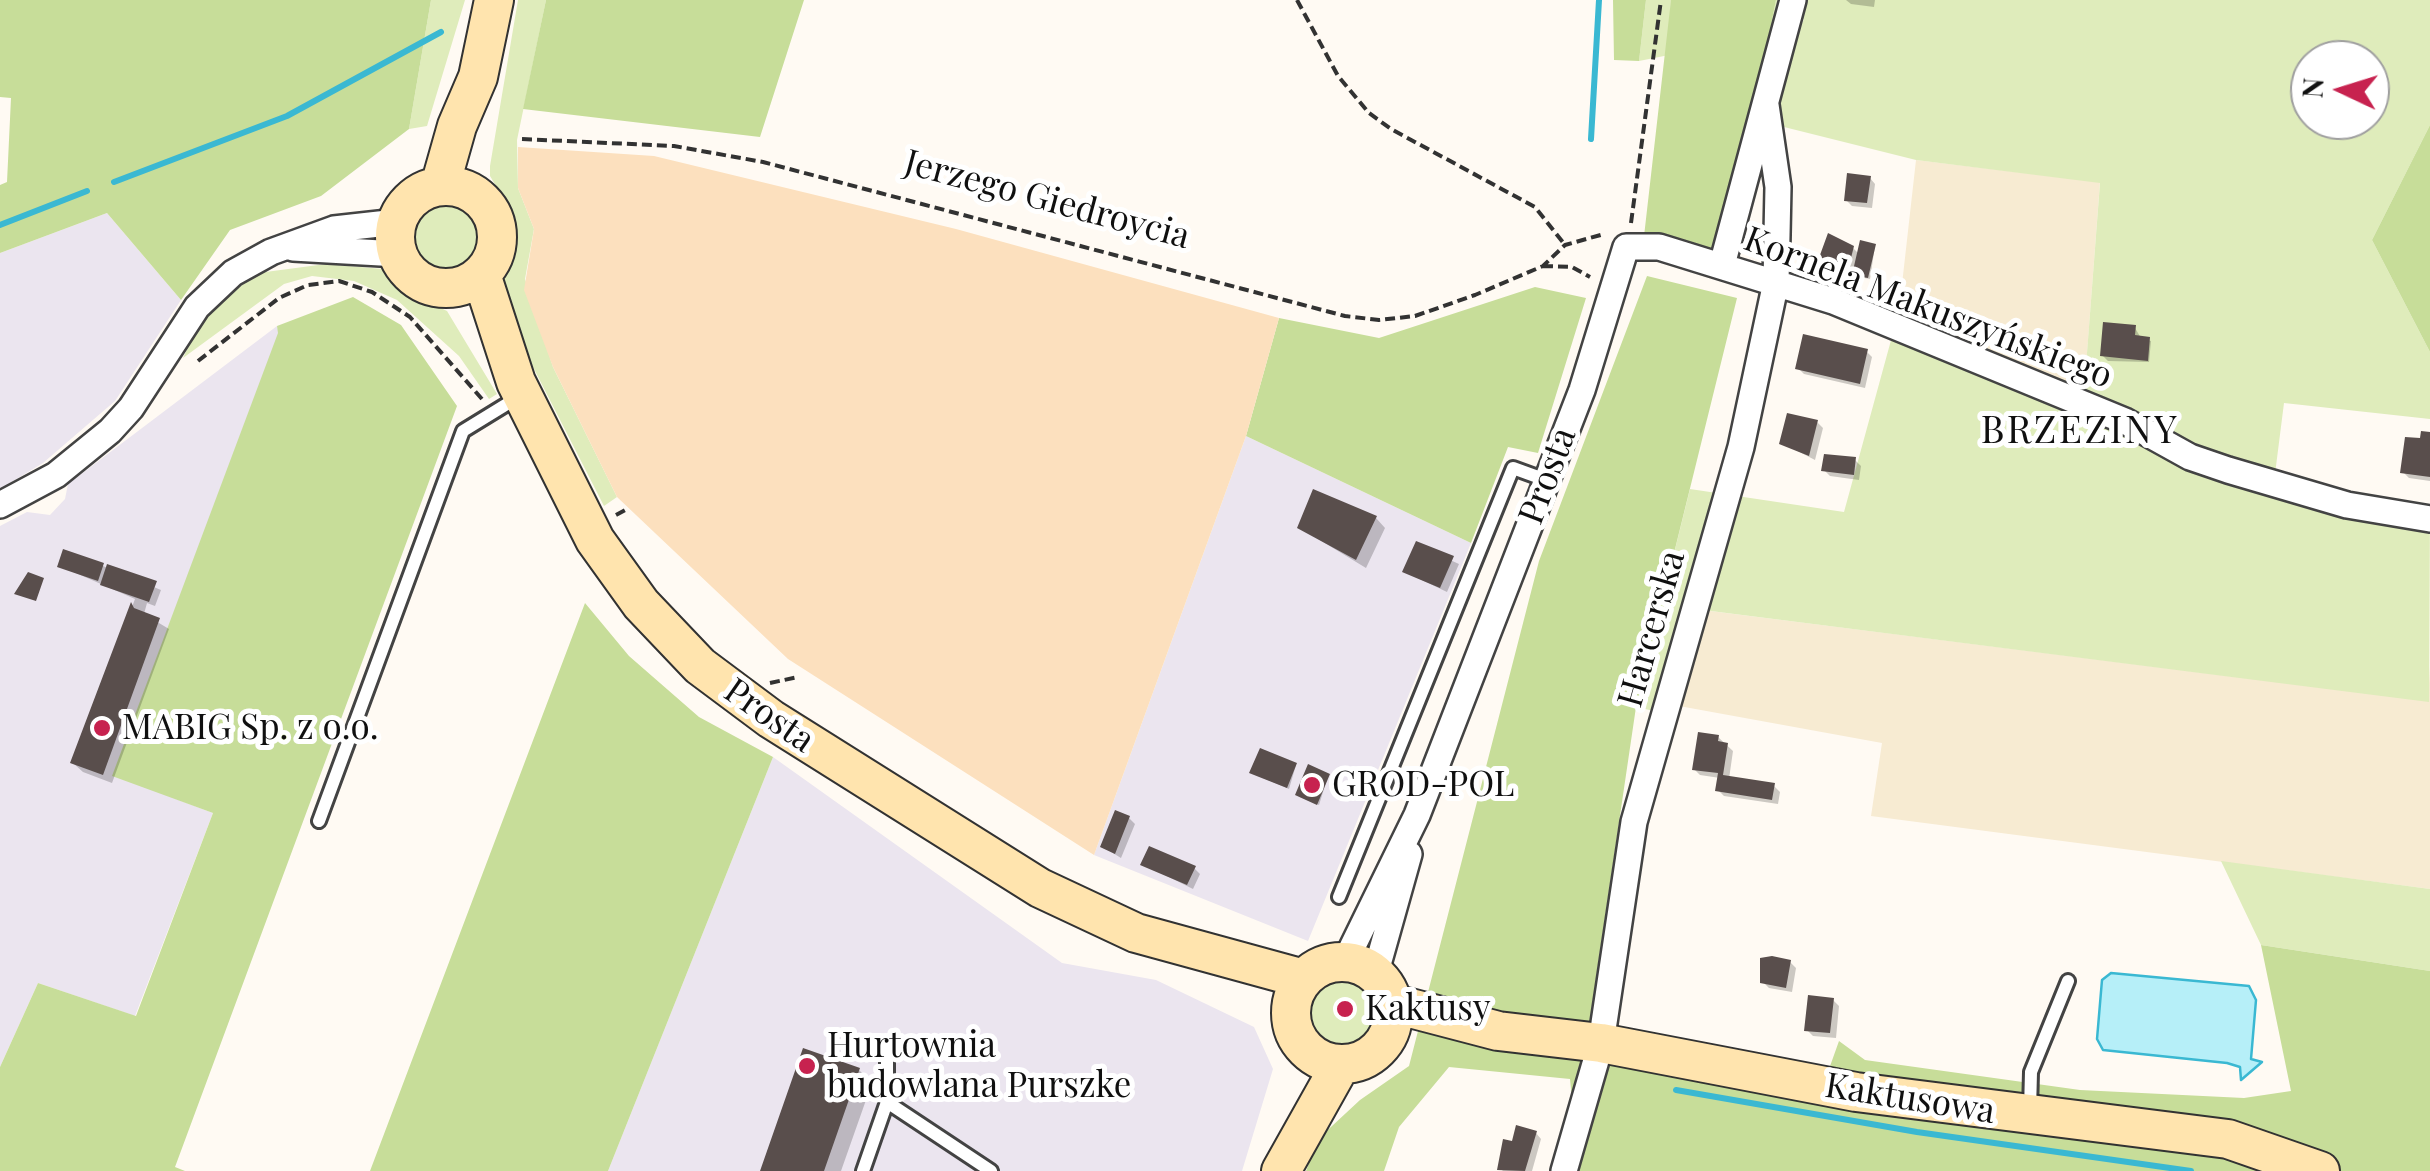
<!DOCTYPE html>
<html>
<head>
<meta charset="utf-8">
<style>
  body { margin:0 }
  #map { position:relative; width:2430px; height:1171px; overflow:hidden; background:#fffaf3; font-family:"Playfair Display",serif }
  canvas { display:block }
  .north { position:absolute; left:2290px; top:40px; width:100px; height:100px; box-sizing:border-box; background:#fff; border:2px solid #9f9f9f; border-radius:50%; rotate:274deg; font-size:28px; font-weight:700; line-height:40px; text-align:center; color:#101010 }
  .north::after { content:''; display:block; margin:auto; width:35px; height:45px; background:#c7224f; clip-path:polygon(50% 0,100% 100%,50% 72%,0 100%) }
</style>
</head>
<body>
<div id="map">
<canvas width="2430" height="1171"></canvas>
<div class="north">N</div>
</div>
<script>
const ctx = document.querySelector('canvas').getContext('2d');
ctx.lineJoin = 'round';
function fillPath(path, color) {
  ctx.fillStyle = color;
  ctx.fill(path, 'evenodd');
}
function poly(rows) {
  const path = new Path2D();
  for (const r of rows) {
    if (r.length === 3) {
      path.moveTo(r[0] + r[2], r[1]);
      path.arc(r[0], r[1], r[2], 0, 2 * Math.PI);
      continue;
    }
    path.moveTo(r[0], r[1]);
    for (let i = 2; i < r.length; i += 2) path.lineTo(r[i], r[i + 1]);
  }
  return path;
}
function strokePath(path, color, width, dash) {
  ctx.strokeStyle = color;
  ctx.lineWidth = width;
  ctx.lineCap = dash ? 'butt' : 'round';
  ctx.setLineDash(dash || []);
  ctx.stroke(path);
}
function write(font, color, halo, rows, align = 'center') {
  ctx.font = font + ' "Playfair Display",serif';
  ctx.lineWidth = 10;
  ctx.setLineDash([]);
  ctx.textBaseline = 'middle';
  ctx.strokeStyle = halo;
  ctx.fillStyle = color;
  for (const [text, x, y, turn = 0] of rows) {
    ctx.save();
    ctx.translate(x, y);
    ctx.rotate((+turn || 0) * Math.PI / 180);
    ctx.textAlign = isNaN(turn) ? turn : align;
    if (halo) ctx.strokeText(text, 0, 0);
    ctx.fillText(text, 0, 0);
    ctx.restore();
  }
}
fillPath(poly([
  [107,213,181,300,115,401,43,463,0,489,0,253],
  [277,326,279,333,113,775,213,813,135,1016,38,983,0,1067,0,526,27,512,50,515,65,499,68,484],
  [1246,436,1471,543,1308,941,1094,855],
  [773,757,1062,963,1156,980,1254,1027,1273,1069,1242,1171,608,1171]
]), '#ebe5ef');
fillPath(poly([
  [1916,160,2100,182,2084,393,1899,311],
  [1694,609,2428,701,2430,666,2430,889,1871,816,1882,743,1679,706]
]), '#f7ebd2');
fillPath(poly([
  [431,0,465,0,427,126,409,129],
  [518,0,546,0,517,140,518,188,534,229,525,279,553,367,617,497,604,506,533,367,502,286,514,232,511,211,490,176,490,166],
  [1646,0,1671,0,1669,55,1639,61],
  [1776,0,2430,0,2430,125,2372,240,2430,352,2430,419,2284,403,2275,474,2344,498,2430,510,2429,702,1695,609,1663,713,1636,707,1690,489,1844,512,1899,311,2084,392,2100,183,1916,160,1768,123,1766,105,1804,19,1770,29],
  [2310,60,2370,60,2370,120,2310,120],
  [446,236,35],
  [326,264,383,269,409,293,447,311,497,394,489,399,459,356,397,300,354,281,312,276,284,284,183,358,197,328,222,300,258,273],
  [2221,861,2430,889,2430,971,2261,945],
  [1343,1011,36]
]), '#dfecbb');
fillPath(poly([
  [0,0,431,0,409,129,321,196,230,230,181,300,107,213,0,253,0,185,7,182,11,98,0,97],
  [546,0,804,0,760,137,523,109],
  [1613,0,1646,0,1639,61,1614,60],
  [1671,0,1776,0,1752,120,1714,251,1643,245],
  [2430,125,2430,352,2372,240],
  [1647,276,1737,298,1636,707,1586,1046,1829,1069,1839,1041,1865,1060,2080,1090,2244,1098,2291,1091,2261,945,2430,971,2430,1171,1567,1171,1576,1142,1570,1079,1449,1067,1399,1127,1384,1171,1306,1171,1318,1139,1360,1100,1409,1066,1539,561],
  [1535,287,1586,298,1538,453,1508,447,1471,543,1246,436,1279,318,1379,338],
  [353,297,401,325,457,406,175,1167,185,1171,0,1171,0,1067,38,983,136,1016,213,813,112,776,278,333,277,326],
  [585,603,629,656,699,717,773,757,608,1171,370,1171]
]), '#c7dd99');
fillPath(poly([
  [518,147,654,156,956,229,1279,318,1246,436,1094,855,788,659,617,497,553,367,524,290,534,229,518,188]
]), '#fce0be');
const water = poly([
  [2111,973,2249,986,2256,1000,2251,1059,2262,1062,2241,1080,2240,1067,2227,1063,2103,1050,2097,1039,2102,980,2111,973]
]);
fillPath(water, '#b6eff8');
strokePath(water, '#3ab8d2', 2.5);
fillPath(poly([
  [1846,0,1875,0,1874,7,1851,4],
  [1870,178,1875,184,1872,208,1852,206,1846,200],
  [1875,246,1870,279,1825,271,1819,265,1853,248,1859,254],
  [2135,328,2141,338,2151,341,2149,362,2108,361,2102,355],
  [1866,351,1872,357,1865,388,1804,374,1798,368],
  [1817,422,1823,428,1815,460,1782,443],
  [2430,435,2430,481,2409,478,2403,472],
  [1855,460,1861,466,1859,480,1830,476,1824,470],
  [1376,518,1385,528,1366,568,1300,528],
  [1417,545,1459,564,1447,592,1405,572],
  [60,566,103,566,161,590,155,606,147,603,144,614,169,629,112,783,83,772,73,763,135,599],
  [1718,737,1733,751,1729,779,1774,786,1780,792,1778,804,1724,796,1718,790,1720,778,1700,775,1694,769],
  [1296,765,1289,789,1254,774],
  [1328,776,1319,805,1300,797],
  [1129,818,1135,824,1121,858,1103,847],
  [1143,864,1194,868,1200,874,1193,889],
  [1790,962,1796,968,1792,992,1769,988,1763,982],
  [1833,1000,1839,1006,1836,1038,1813,1036,1807,1030],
  [859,1070,872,1083,841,1171,763,1171],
  [1536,1133,1541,1139,1532,1171,1502,1171]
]), '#0003');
strokePath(poly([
  [1591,139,1599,0],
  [114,182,287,116,441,32],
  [0,225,87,191],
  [1676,1090,1917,1132,2191,1171]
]), '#3ab8d2', 6);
fillPath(poly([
  [1847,173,1871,176,1867,203,1844,201],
  [1828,233,1854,246,1847,274,1816,266],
  [1860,240,1876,244,1868,278,1852,275],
  [2103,322,2136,325,2135,335,2150,337,2148,361,2100,356],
  [1803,334,1868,349,1860,384,1795,369],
  [1787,413,1818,420,1809,456,1779,444],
  [2421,431,2430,432,2430,477,2400,473,2405,437,2420,438],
  [1824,454,1856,457,1854,475,1821,471],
  [1313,489,1377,516,1356,560,1297,528],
  [1416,541,1454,556,1440,588,1402,572],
  [63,549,104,563,98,581,57,567],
  [107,564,157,581,149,602,100,585],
  [28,572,44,578,36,601,14,594],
  [131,602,134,608,160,618,103,775,70,763],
  [1698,732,1719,735,1718,741,1728,743,1723,775,1775,783,1772,800,1715,791,1718,773,1692,770],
  [1260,748,1297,763,1287,788,1249,773],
  [1308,764,1330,774,1317,805,1295,795],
  [1115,810,1130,816,1115,854,1100,847],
  [1149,846,1196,866,1187,885,1140,865],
  [1772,956,1791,960,1786,988,1760,983,1760,958],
  [1808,995,1834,998,1830,1033,1804,1031],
  [803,1048,860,1068,824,1171,760,1171],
  [1516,1125,1537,1131,1525,1171,1497,1170,1503,1139,1512,1141]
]), '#594e4c');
const lane = poly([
  [319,821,463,431,520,396],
  [1339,897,1513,468,1546,480],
  [887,1102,991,1171],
  [2030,1110,2031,1072,2068,981],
  [863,1171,887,1102,887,1052]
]);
const street = poly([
  [293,248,398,254],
  [1722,265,1793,0],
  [0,505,56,475,110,431,131,408,197,307,233,273,271,252,334,229,397,222],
  [1345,962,1417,815,1582,390,1626,247,1659,247,1833,301,2125,421,2190,457,2228,470,2347,505,2430,519],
  [1375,975,1409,854],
  [1564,1171,1601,1043,1634,822,1741,447,1776,282,1778,187,1766,105]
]);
const secondary = poly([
  [440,186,457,126,478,77,494,0],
  [446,237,51],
  [481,274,516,382,595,540,641,604,700,666,771,719,1040,888,1136,933,1304,979],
  [1342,1013,51],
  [1391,1003,1498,1031,1601,1043,1856,1092,2228,1139,2320,1171],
  [1281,1171,1341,1064]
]);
strokePath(lane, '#434343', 18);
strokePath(street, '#434343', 30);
strokePath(secondary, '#323232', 42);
strokePath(poly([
  [1297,0,1338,76,1369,113,1391,129,1535,207,1565,245],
  [522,139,674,146,763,162,1345,316,1379,320,1415,316,1475,295,1543,266,1565,245,1604,234],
  [1631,223,1661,0],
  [1543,266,1572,267,1590,277],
  [198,361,279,298,308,285,339,281,372,292,410,317,482,399],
  [616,515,629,508],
  [770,683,798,677]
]), '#323232', 4, [10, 5]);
strokePath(lane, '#fff', 12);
strokePath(street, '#fff', 25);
strokePath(secondary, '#ffe4ae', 38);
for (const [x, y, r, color] of [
  [102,728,10,"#c7224f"],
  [1312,785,10,"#c7224f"],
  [1345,1009,10,"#c7224f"],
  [807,1066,10,"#c7224f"]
]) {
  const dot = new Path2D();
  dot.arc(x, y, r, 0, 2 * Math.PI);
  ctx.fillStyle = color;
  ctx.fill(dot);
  strokePath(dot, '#fff', 4);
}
write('35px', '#101010', '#fff', [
  ["Jerzego Giedroycia",1047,200,15],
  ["Kornela Makuszyńskiego",1928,308,21],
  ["Prosta",1548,476,-69],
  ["Harcerska",1652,629,-74],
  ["Prosta",769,716,35],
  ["Kaktusowa",1910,1099,9]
]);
write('35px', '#101010', '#fff', [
  ["MABIG Sp. z o.o.",122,728],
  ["GROD-POL",1332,785],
  ["Kaktusy",1365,1009],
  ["Hurtownia",827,1046],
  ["budowlana Purszke",827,1086]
], 'left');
ctx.letterSpacing = '2.5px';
write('38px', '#101010', '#fff', [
  ["BRZEZINY",2080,431]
]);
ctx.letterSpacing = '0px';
</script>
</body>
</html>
